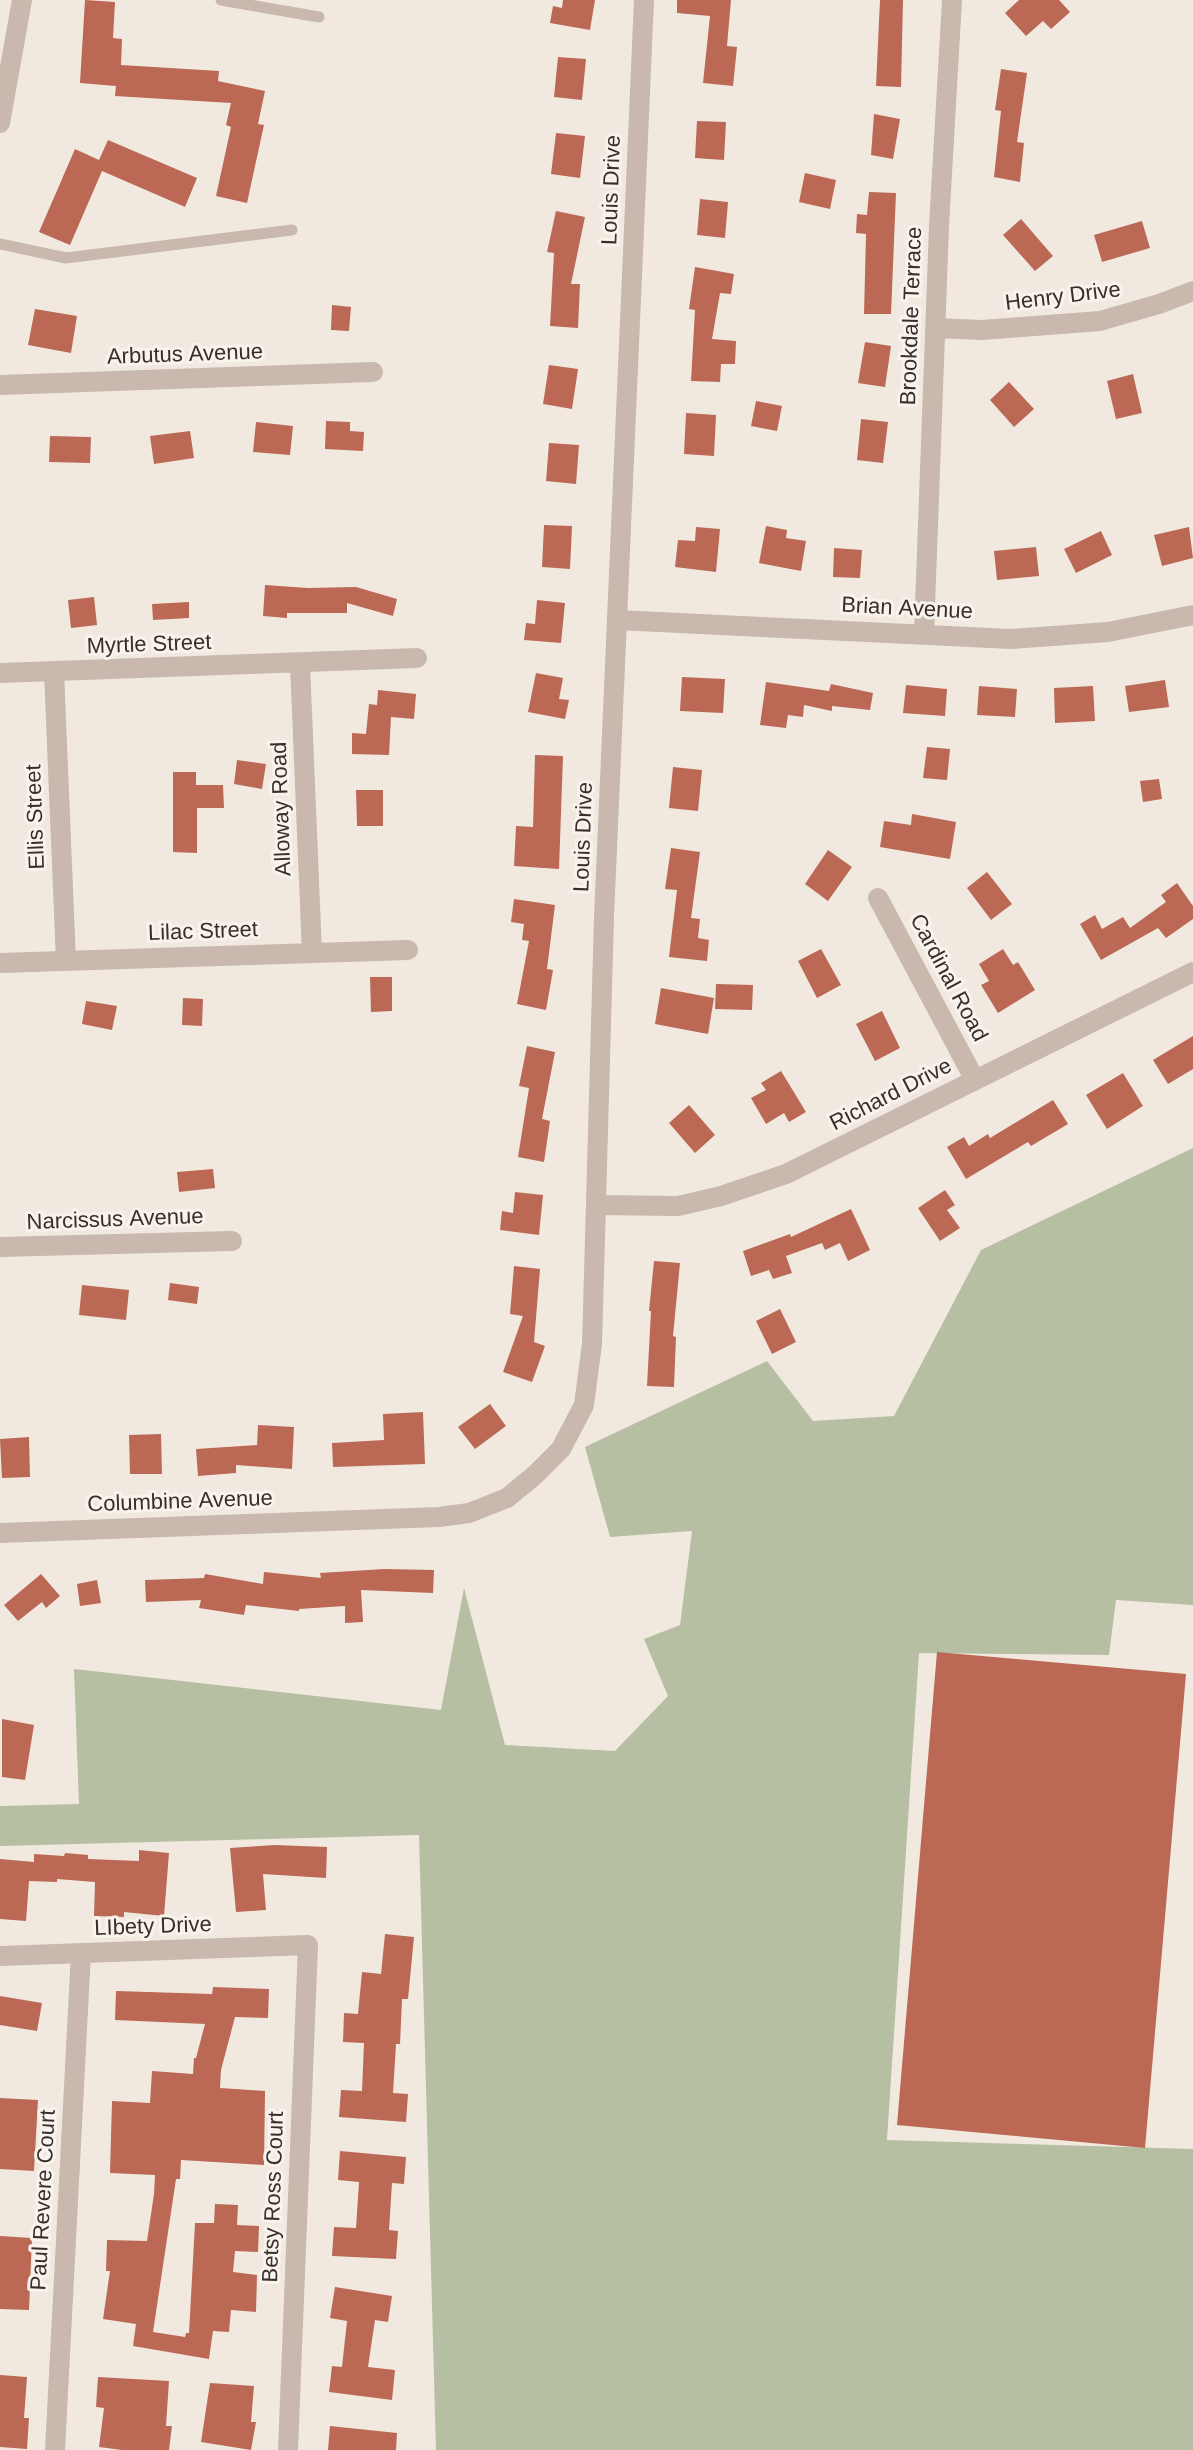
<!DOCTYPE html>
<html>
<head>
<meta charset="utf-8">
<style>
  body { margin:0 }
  canvas { display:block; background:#f1e9e0 }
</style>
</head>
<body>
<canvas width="1193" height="2450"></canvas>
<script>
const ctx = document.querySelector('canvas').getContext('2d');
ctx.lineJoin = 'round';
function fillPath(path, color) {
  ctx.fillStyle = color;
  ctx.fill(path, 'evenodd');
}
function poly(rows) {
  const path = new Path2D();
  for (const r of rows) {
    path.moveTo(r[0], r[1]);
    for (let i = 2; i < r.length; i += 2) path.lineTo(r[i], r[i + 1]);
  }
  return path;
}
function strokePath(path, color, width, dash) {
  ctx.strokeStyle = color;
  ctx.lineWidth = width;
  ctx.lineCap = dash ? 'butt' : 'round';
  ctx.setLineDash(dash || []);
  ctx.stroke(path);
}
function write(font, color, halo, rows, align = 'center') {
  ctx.font = font + ' Arial,sans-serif';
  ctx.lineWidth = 6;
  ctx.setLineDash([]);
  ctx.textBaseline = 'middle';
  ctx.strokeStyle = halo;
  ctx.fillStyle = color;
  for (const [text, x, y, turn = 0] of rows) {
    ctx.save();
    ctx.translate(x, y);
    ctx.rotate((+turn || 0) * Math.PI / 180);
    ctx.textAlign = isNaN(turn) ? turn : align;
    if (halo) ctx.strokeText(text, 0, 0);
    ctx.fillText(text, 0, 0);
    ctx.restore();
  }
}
fillPath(poly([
  [1193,1148,1193,1605,1116,1600,1109,1655,919,1653,887,2140,1193,2149,1193,2450,436,2450,419,1835,0,1846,0,1806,79,1804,74,1669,441,1710,464,1588,505,1745,615,1751,668,1696,644,1639,680,1625,692,1531,610,1537,585,1447,767,1361,813,1421,894,1416,981,1250]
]), '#b6bfa1');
fillPath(poly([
  [85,0,115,2,113,38,122,39,121,65,219,71,218,81,265,91,258,124,264,125,247,203,216,196,231,127,226,125,231,103,115,96,116,86,80,83],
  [563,0,595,0,590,30,550,23,553,6,562,8],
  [677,0,731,0,727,46,737,47,733,86,703,83,710,16,677,13],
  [880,0,903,0,901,87,876,86],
  [1019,0,1059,0,1070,12,1051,29,1043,21,1026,36,1005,13],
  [558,57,586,59,582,100,554,97],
  [1001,69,1027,73,1017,142,1024,143,1020,182,994,177,1001,111,995,110],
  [874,114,900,119,893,159,871,155],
  [697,121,726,122,724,160,695,158],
  [556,133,585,136,580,178,551,174],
  [108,140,197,178,185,207,102,171,70,245,39,232,75,149,99,160],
  [805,173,836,180,830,209,799,202],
  [869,192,896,193,891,314,864,314,866,234,856,233,857,214,867,215],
  [700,199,728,202,725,238,697,235],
  [556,211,585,217,571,284,580,284,578,328,550,326,554,253,547,252],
  [1021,219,1053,256,1035,271,1003,235],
  [1142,221,1150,248,1102,262,1094,235],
  [695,267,734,274,731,294,720,293,712,339,736,341,735,364,721,364,720,382,691,381,695,310,689,309],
  [332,305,351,307,349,331,331,330],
  [35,309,77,316,71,353,28,345],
  [865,342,891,346,885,387,858,383],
  [549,365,578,369,572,409,543,404],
  [1133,374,1142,413,1116,419,1107,381],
  [1009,382,1034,409,1014,427,990,400],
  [756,401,782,406,777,431,751,426],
  [686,413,716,415,714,456,684,454],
  [861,419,888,422,883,463,857,460],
  [326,421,350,422,350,431,364,432,363,451,325,449],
  [256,422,293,426,290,455,253,452],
  [190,431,194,458,154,464,150,436],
  [50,436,91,437,90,463,49,462],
  [549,443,579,445,576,484,546,481],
  [544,525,572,526,570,569,542,567],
  [766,526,787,530,786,538,806,541,801,571,759,563],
  [696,527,720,529,716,572,675,567,678,540,695,541],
  [1189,527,1193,558,1162,566,1154,535],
  [1101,531,1112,555,1076,573,1064,549],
  [1036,547,1039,576,997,580,994,551],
  [834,548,862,550,860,578,833,577],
  [265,585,308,588,356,587,397,599,393,616,347,603,347,613,287,613,287,618,263,616],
  [94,597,97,625,71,628,68,600],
  [537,600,565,603,561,643,524,640,526,623,535,624],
  [189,602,189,618,153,620,152,604],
  [536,673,563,678,559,699,569,700,565,719,528,712],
  [682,677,725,679,723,713,680,711],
  [1165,680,1169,707,1129,712,1125,686],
  [766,682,829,691,831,684,873,693,870,710,832,706,832,711,804,705,803,717,788,715,786,728,760,725],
  [906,685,947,689,945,716,903,713],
  [979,686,1017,689,1015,717,977,715],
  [1093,686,1095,721,1055,723,1054,688],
  [378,690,416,694,414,719,391,717,389,755,352,754,352,733,366,734,369,704,377,705],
  [927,747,950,749,947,780,923,778],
  [535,755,563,756,559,869,514,866,516,826,533,827],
  [237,760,266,764,262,789,234,784],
  [673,767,702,770,698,811,669,808],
  [173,772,196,772,196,785,223,785,224,808,197,808,197,853,173,852],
  [1159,779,1162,799,1143,802,1140,781],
  [356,790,383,790,383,826,357,826],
  [912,814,956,822,950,859,880,847,884,821,911,825],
  [671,848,700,852,691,918,700,919,698,938,709,940,707,961,669,957,677,890,665,889],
  [828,850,852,867,828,901,805,884],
  [987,872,1012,904,991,920,967,888],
  [1177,883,1193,906,1193,919,1166,938,1158,928,1101,960,1080,924,1095,915,1102,929,1123,917,1130,928,1166,902,1161,895],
  [514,899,555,905,547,969,553,970,546,1010,517,1004,529,941,522,940,524,924,511,922],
  [821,949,841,985,817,998,798,961],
  [1003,949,1013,965,1018,962,1035,990,998,1013,981,985,989,981,979,964],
  [370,977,392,977,392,1011,371,1012],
  [716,984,753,985,752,1010,715,1009],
  [661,988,714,998,708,1034,655,1024],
  [183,998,203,999,202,1026,182,1025],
  [86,1001,117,1006,112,1030,82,1024],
  [882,1011,900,1048,875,1061,856,1024],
  [1193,1036,1193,1069,1168,1084,1153,1060],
  [527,1046,555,1052,542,1119,550,1121,544,1162,518,1157,529,1088,519,1086],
  [781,1071,806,1112,789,1122,784,1113,766,1124,751,1098,766,1090,761,1083],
  [1123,1073,1143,1106,1107,1129,1086,1095],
  [1053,1100,1068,1124,1031,1146,1028,1142,966,1179,947,1147,964,1137,969,1146,988,1134,990,1138],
  [689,1105,715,1135,695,1153,669,1123],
  [213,1169,215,1188,179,1192,177,1172],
  [945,1190,955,1205,947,1210,960,1228,940,1241,918,1208],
  [515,1192,543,1195,539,1235,500,1230,502,1211,513,1213],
  [851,1209,870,1250,848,1261,840,1243,825,1250,822,1243,786,1256,792,1273,773,1279,769,1270,751,1276,743,1251,790,1234,791,1237],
  [654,1261,680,1263,673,1336,676,1337,674,1387,647,1386,651,1311,649,1311],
  [514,1266,540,1269,534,1342,545,1346,532,1382,503,1372,523,1316,510,1314],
  [170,1283,199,1287,197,1304,168,1300],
  [82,1285,129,1290,126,1320,79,1315],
  [780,1309,796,1342,772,1354,756,1321],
  [490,1404,506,1426,475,1449,458,1427],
  [423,1412,425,1464,333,1467,332,1443,384,1440,383,1414],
  [258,1425,294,1427,292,1469,236,1465,236,1473,198,1476,196,1449,257,1445],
  [161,1434,162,1474,130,1474,129,1435],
  [29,1437,30,1477,2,1478,0,1439],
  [384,1569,434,1570,433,1593,361,1590,363,1622,345,1623,345,1606,299,1609,299,1611,246,1605,244,1615,199,1608,201,1600,146,1602,145,1580,204,1578,205,1574,263,1584,264,1572,321,1578,320,1573],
  [41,1574,60,1596,46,1608,42,1602,18,1621,4,1605],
  [97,1580,101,1603,80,1606,77,1584],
  [937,1652,1186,1674,1145,2148,897,2125],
  [2,1719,34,1725,25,1780,2,1777],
  [275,1845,327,1847,326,1878,263,1874,266,1910,236,1912,230,1848],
  [139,1850,169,1853,164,1916,124,1912,124,1917,94,1916,95,1882,57,1879,57,1882,29,1881,26,1921,0,1919,0,1859,34,1862,34,1854,64,1856,65,1853,88,1855,88,1859,139,1861],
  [385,1934,414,1937,408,1999,402,1999,400,2044,396,2044,393,2093,408,2094,406,2122,339,2117,341,2090,362,2091,364,2043,343,2042,344,2013,358,2014,362,1972,381,1974],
  [213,1987,269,1989,268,2018,235,2017,221,2070,220,2088,265,2091,264,2165,181,2160,180,2179,176,2179,153,2332,185,2337,186,2333,189,2333,195,2223,214,2223,215,2204,238,2205,237,2225,259,2226,258,2252,235,2251,233,2272,257,2275,256,2312,231,2310,229,2332,213,2331,209,2359,133,2346,136,2324,103,2319,110,2271,106,2271,107,2240,147,2241,154,2194,155,2175,110,2173,112,2101,150,2103,152,2071,193,2074,194,2058,196,2058,205,2024,115,2020,116,1991,212,1994],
  [0,1996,42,2003,37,2031,0,2025],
  [0,2098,38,2100,34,2171,0,2169],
  [340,2151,406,2157,404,2184,392,2183,389,2230,398,2231,396,2259,332,2256,334,2227,356,2228,359,2182,338,2180],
  [0,2236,32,2238,29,2310,0,2309],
  [335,2287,392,2296,388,2322,375,2320,368,2367,395,2370,392,2400,329,2392,332,2366,342,2367,347,2321,330,2318],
  [0,2375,27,2377,24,2418,29,2418,27,2449,0,2447],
  [98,2377,169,2381,166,2426,172,2426,169,2450,122,2450,99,2447,104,2408,96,2407],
  [210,2383,254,2386,251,2422,256,2422,251,2450,201,2442],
  [330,2426,397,2433,396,2450,328,2450]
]), '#bb6955');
strokePath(poly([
  [221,0,319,17],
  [0,244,66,258,292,230]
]), '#c8b8ad', 11);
strokePath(poly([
  [0,123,22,0],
  [936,328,982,330,1100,321,1159,304,1193,291],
  [0,385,373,372],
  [617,620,1011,639,1108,632,1193,615],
  [924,633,939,226,952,0],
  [300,664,312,953],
  [54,672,66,961],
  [0,673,417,658],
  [878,898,975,1080],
  [0,963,408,950],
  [596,1205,678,1206,721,1196,786,1174,1193,972],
  [0,1247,232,1241],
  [0,1533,439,1517,469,1513,507,1498,535,1475,561,1449,584,1405,592,1344,604,917,644,0],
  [0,1956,308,1945,288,2450],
  [55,2450,81,1953]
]), '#c8b8ad', 20);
write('22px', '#382e2b', '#f9f3ed', [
  ["Louis Drive",612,190,-88],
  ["Henry Drive",1063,297,-7],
  ["Brookdale Terrace",912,316,-88],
  ["Arbutus Avenue",185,355,-2],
  ["Brian Avenue",907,609,3],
  ["Myrtle Street",149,645,-2],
  ["Alloway Road",282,809,-92],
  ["Ellis Street",36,817,-92],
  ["Louis Drive",584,837,-88],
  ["Lilac Street",203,932,-2],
  ["Cardinal Road",948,978,62],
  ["Richard Drive",891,1095,-27],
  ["Narcissus Avenue",115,1220,-2],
  ["Columbine Avenue",180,1502,-2],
  ["LIbety Drive",153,1927,-2],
  ["Betsy Ross Court",274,2197,-88],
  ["Paul Revere Court",44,2200,-87]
]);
</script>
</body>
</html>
